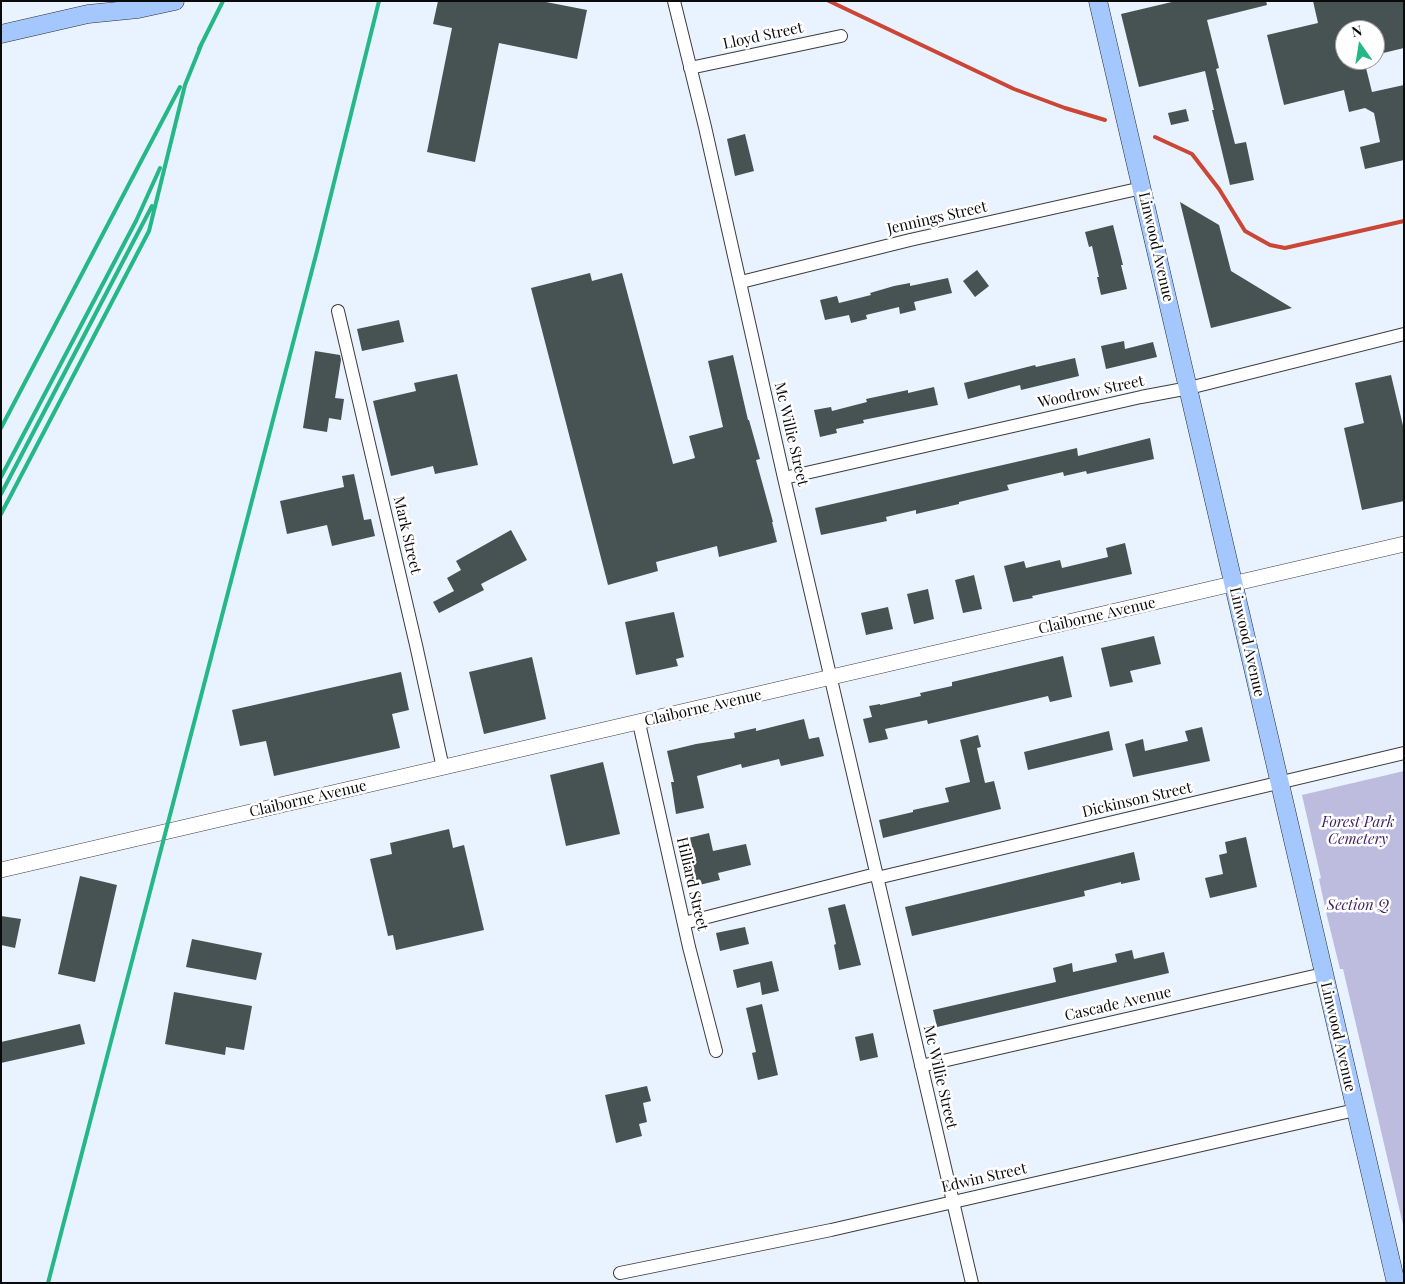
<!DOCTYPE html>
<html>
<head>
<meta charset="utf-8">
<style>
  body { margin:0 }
  #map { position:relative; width:1405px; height:1284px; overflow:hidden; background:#e8f3ff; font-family:"Playfair Display",serif }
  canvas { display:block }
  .frame { position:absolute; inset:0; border:2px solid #0a0a0a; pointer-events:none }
  .north { position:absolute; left:1335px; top:20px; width:50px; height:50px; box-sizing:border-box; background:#fff; border:1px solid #9d9d9d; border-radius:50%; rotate:347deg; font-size:14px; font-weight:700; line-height:20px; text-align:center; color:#0a0a0a }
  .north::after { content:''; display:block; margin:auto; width:18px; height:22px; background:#25b886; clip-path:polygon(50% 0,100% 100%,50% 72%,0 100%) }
</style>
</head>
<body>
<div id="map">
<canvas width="1405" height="1284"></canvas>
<div class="frame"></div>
<div class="north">N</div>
</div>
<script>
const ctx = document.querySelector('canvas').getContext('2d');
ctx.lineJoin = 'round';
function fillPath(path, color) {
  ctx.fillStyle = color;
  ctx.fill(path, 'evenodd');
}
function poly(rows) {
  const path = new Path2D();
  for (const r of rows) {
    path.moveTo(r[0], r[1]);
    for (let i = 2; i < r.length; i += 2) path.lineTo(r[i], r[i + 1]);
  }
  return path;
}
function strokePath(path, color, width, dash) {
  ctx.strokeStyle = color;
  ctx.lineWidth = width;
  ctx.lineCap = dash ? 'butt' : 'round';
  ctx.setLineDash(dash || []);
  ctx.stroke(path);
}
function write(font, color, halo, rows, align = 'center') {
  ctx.font = font + ' "Playfair Display",serif';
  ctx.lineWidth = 5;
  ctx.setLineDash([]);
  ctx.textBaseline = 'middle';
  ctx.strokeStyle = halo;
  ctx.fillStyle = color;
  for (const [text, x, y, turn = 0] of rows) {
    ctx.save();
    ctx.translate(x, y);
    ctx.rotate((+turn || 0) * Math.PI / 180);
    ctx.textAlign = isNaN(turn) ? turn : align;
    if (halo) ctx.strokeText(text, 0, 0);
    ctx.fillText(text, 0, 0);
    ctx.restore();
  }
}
fillPath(poly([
  [1404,771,1404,1229,1343,969,1340,969,1326,912,1319,879,1321,878,1302,795]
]), '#bdbbde');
strokePath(poly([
  [829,1,1014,89,1065,108,1105,120],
  [1155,137,1192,154,1219,189,1245,231,1270,245,1285,248,1404,221]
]), '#cb4636', 4);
fillPath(poly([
  [438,1,541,1,587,10,577,59,499,43,475,162,427,152,452,28,433,24],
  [1176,1,1266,1,1267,5,1207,20,1219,68,1216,69,1235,144,1246,142,1254,180,1230,185,1212,110,1214,110,1205,71,1139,87,1121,14],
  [1313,1,1404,1,1404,48,1375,55,1375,30,1345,30,1345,60,1364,60,1372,92,1404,85,1404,160,1365,169,1360,147,1380,142,1374,113,1365,108,1349,112,1344,90,1284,105,1267,35,1318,23],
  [1186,109,1189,121,1171,125,1168,113],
  [745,134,754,171,735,176,727,139],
  [1180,202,1219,225,1231,271,1292,308,1211,328],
  [1113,225,1123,265,1121,265,1127,289,1101,295,1097,277,1099,277,1092,246,1089,247,1085,232],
  [977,270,989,286,975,297,963,281],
  [590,273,592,281,622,273,673,464,695,458,689,436,723,427,708,361,733,355,748,420,749,420,760,459,756,460,773,522,772,522,777,542,719,557,717,546,656,562,658,571,608,585,531,288],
  [948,278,952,293,914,302,916,310,900,314,899,307,866,315,867,319,851,323,849,315,825,320,820,300,837,296,839,303,871,295,870,293,894,286,910,283,910,286],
  [399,320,404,342,362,351,357,329],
  [1124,341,1125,349,1153,342,1157,357,1106,369,1101,346],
  [315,351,340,355,341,360,335,398,344,399,341,420,329,418,327,432,303,428],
  [1075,358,1079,376,1021,390,1020,385,968,399,964,383,1035,365,1036,367],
  [457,374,478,465,435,474,433,466,391,476,373,401,416,391,414,383],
  [1391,375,1404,430,1404,501,1362,510,1344,428,1364,423,1355,383],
  [934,387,938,405,863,420,864,423,836,429,837,433,820,437,814,410,831,407,832,411,867,402,866,399,908,390,908,393],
  [1150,438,1154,459,1087,474,1086,471,1064,476,1063,472,1007,485,1009,490,959,502,959,504,916,514,916,510,886,517,887,521,821,535,815,508,1077,448,1078,456],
  [354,474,364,520,371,519,375,536,332,546,327,525,287,534,280,501,344,487,342,476],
  [511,530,527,560,481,584,484,590,439,613,433,602,454,591,447,578,461,570,456,561],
  [1125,543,1132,574,1032,596,1033,598,1013,602,1004,566,1024,561,1026,568,1060,560,1062,568,1108,557,1106,548],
  [974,575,982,609,963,613,955,580],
  [928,589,934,619,914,624,907,594],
  [888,607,893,629,866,635,861,613],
  [674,612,684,657,676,659,678,666,636,675,625,622],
  [1154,636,1161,664,1130,671,1133,682,1110,687,1101,648],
  [1063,656,1072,697,1050,702,1048,696,928,724,927,720,885,729,888,739,869,743,863,719,872,717,869,706,880,704,880,705,921,696,920,693,952,686,952,682],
  [532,657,546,719,484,734,469,672],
  [401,672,409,710,392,714,400,748,274,776,266,741,240,746,232,710],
  [804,719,809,739,819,737,824,756,781,766,779,759,742,768,741,764,697,776,704,808,676,814,671,782,674,782,667,751,696,744,735,738,734,733,756,728,756,731],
  [1202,727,1210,761,1133,777,1125,744,1143,739,1145,751,1188,741,1185,731],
  [1109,731,1113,750,1028,770,1024,752],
  [978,735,981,747,977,748,985,783,994,781,1001,809,883,838,879,820,913,812,913,810,949,802,945,788,970,782,960,740],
  [603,762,620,834,566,846,550,775],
  [449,829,453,848,464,845,484,930,396,950,393,935,388,936,370,859,392,854,390,843],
  [709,833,713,851,746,844,751,865,718,873,720,880,691,887,680,840],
  [1246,837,1257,887,1210,898,1205,878,1223,874,1219,855,1227,853,1225,842],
  [1134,852,1140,880,1121,884,1121,882,1084,891,1085,896,912,936,905,907],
  [80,876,117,885,95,982,58,974],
  [845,904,861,965,839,970,834,945,836,944,828,908],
  [1,916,21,919,15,948,1,945],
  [745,927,749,944,720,951,716,933],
  [192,939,262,953,256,980,186,967],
  [1132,950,1134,959,1164,952,1169,973,937,1027,933,1010,1056,982,1053,968,1072,963,1073,972,1117,962,1115,954],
  [772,961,779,991,762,995,760,982,737,988,733,970],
  [174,992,252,1006,244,1050,226,1047,225,1055,165,1044],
  [762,1004,778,1075,758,1080,752,1053,756,1052,746,1008],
  [80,1024,85,1044,1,1063,1,1042],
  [873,1033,878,1057,860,1061,855,1037],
  [647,1086,651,1101,643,1103,647,1122,639,1124,642,1136,616,1143,605,1095]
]), '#475253');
const minor = poly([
  [674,1,705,127,784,478,972,1283],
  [690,68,841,36],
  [741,282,910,240,1142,188],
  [338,311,416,645,443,768],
  [784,478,1141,397,1189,388,1404,334],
  [639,723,689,947,716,1051],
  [877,878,1404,753],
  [684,923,876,874],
  [921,1066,1323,974],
  [620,1273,831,1230,1355,1110]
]);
const tertiary = poly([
  [1,870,1404,544]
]);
const secondary = poly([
  [1098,1,1396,1283],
  [1,34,88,14,138,9,175,1]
]);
strokePath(minor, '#3d3d3d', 14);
strokePath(tertiary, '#3d3d3d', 16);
strokePath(secondary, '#2c2c2c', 19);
strokePath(minor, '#fff', 12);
strokePath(tertiary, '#fff', 15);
strokePath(secondary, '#a4c8fe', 18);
strokePath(poly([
  [199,49,223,1],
  [1,428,180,87],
  [1,477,136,221,160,168],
  [1,494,152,206],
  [1,514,149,231,185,85,202,43],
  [48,1283,317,251,379,1]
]), '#25b886', 4);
write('15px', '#0a0a0a', '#fff', [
  ["Lloyd Street",763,36,-12],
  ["Jennings Street",937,218,-13],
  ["Linwood Avenue",1156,247,77],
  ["Woodrow Street",1091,392,-12],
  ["Mc Willie Street",791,434,77],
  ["Mark Street",407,535,77],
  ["Claiborne Avenue",1097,616,-13],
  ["Linwood Avenue",1247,642,77],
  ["Claiborne Avenue",703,708,-13],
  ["Claiborne Avenue",308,799,-13],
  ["Dickinson Street",1137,800,-13],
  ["Hilliard Street",692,884,77],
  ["Cascade Avenue",1118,1004,-13],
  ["Linwood Avenue",1338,1037,77],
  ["Mc Willie Street",940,1077,77],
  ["Edwin Street",984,1178,-13]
]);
write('italic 15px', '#3f1d60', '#fff', [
  ["Forest Park",1358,822],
  ["Cemetery",1358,839],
  ["Section Q",1358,905]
]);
</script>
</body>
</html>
